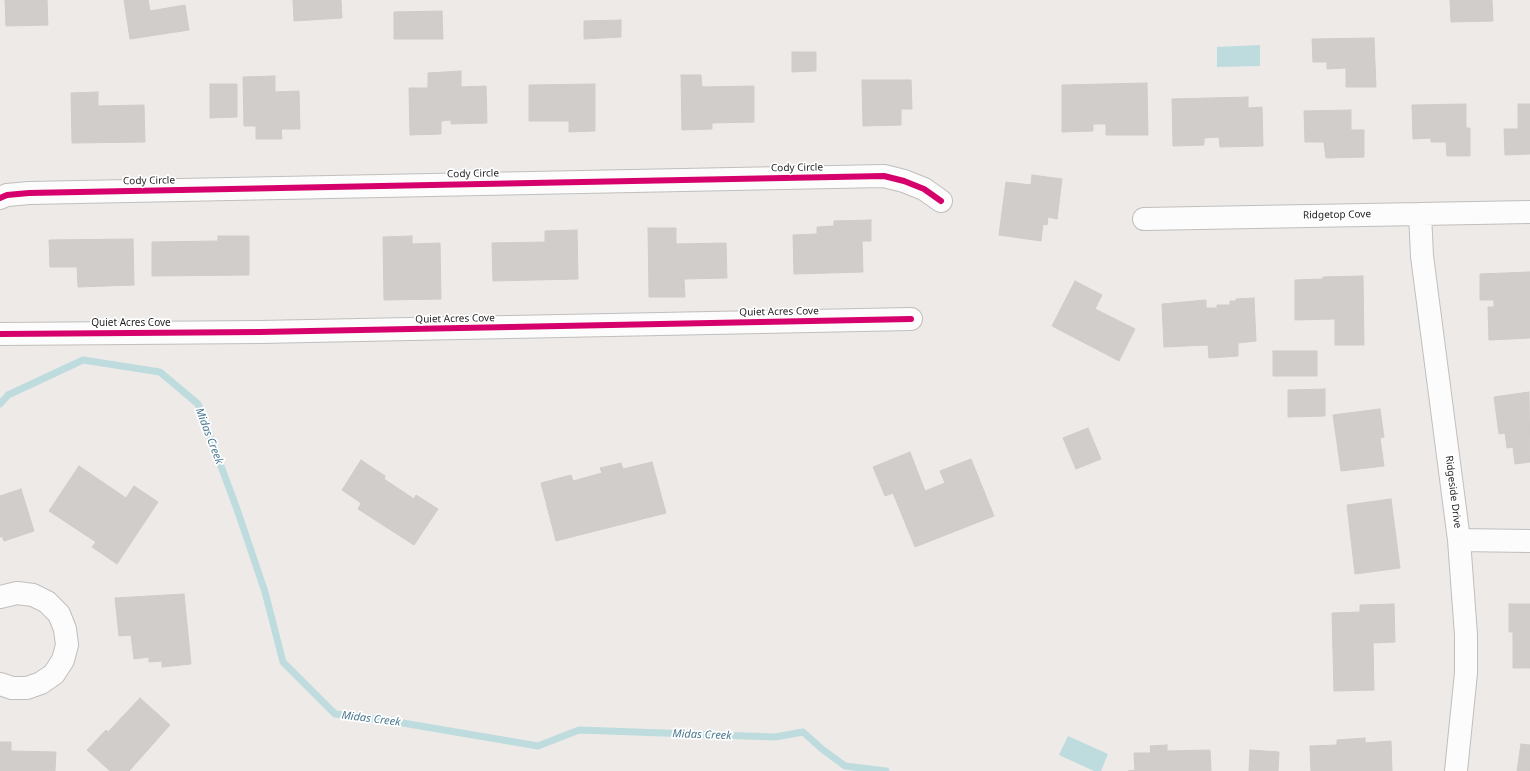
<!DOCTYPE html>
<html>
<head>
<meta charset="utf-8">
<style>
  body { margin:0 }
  canvas { display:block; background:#edeae8 }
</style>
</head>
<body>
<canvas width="1530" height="771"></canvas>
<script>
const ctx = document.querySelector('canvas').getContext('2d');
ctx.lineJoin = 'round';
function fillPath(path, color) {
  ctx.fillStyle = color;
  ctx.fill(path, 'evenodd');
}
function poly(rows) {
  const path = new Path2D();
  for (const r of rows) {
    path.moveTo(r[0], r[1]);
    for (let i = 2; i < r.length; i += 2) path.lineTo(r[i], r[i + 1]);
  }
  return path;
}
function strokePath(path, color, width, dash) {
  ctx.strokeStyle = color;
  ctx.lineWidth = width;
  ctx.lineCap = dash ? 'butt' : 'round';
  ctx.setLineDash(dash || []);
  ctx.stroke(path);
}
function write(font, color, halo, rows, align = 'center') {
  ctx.font = font + ' "Noto Sans",sans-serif';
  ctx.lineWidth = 3.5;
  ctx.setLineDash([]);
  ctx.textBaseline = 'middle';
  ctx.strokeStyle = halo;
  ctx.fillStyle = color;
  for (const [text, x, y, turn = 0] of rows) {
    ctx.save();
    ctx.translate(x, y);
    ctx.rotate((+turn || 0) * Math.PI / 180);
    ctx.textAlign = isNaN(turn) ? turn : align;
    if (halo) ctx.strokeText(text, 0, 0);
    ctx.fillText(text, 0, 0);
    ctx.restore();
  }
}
fillPath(poly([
  [1260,45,1260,66,1217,67,1217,47],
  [1068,736,1108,754,1101,771,1094,771,1059,755]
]), '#bedcde');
strokePath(poly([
  [0,404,8,395,83,360,160,372,198,404,238,512,265,592,283,662,335,714,385,720,538,746,579,730,775,737,803,732,822,749,845,766,886,771]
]), '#bedcde', 7);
const building = poly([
  [5,0,47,0,48,25,6,26,5,0],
  [124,0,148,0,150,11,185,5,189,30,130,39,124,0],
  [293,0,341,0,342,18,294,21,293,0],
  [1450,0,1492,0,1493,21,1451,22,1450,0],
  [442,11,443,39,394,39,394,12,442,11],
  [621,20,621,37,584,39,584,21,621,20],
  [1374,38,1376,87,1346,87,1346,68,1327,69,1327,62,1313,62,1312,39,1374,38],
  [792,52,816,52,816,71,792,72,792,52],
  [461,71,461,87,486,86,487,123,451,124,451,120,441,121,441,134,410,135,409,88,428,88,428,73,461,71],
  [681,75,701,75,702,87,754,86,754,122,712,123,712,129,682,130,681,75],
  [275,76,275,92,299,91,300,129,281,129,282,139,256,139,256,126,244,126,243,77,275,76],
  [862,80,911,80,912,109,901,109,901,125,863,126,862,80],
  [1147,83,1148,135,1106,135,1106,124,1093,124,1093,131,1062,132,1062,85,1147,83],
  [210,84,237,84,237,117,210,118,210,84],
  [595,84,595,131,569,132,569,121,529,121,529,85,595,84],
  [98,92,98,106,144,105,145,142,72,143,71,93,98,92],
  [1248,97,1248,108,1262,107,1263,146,1220,147,1219,137,1204,138,1204,145,1173,146,1172,99,1248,97],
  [1466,104,1466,128,1470,128,1470,156,1447,156,1446,142,1431,142,1431,138,1413,139,1412,105,1466,104],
  [1518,104,1530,104,1530,154,1505,155,1504,129,1518,129,1518,104],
  [1351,110,1351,130,1364,130,1364,157,1326,158,1324,142,1305,142,1304,111,1351,110],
  [1032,175,1062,179,1057,219,1048,217,1047,225,1043,224,1041,241,999,235,1006,182,1031,185,1032,175],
  [871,220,871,241,862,241,863,272,794,274,793,235,817,234,817,227,834,226,834,221,871,220],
  [648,228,676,228,676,244,726,243,727,278,684,279,685,297,649,297,648,228],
  [577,230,578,279,493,281,492,243,545,242,545,231,577,230],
  [218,236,249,236,249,275,152,276,152,242,218,241,218,236],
  [412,236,412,244,440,243,441,299,384,300,383,237,412,236],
  [133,239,134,285,78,287,77,267,50,267,49,240,133,239],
  [1530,272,1530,338,1489,340,1488,307,1494,307,1494,300,1480,300,1480,274,1530,272],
  [1363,276,1364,345,1335,345,1335,319,1295,320,1295,280,1323,279,1323,277,1363,276],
  [1075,281,1102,295,1095,309,1135,329,1119,361,1052,326,1075,281],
  [1254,298,1256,341,1238,343,1238,356,1209,358,1208,345,1164,347,1162,304,1206,300,1206,308,1217,308,1217,305,1230,305,1230,301,1236,301,1236,299,1254,298],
  [1273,351,1317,351,1317,376,1273,376,1273,351],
  [1325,389,1325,416,1288,417,1288,390,1325,389],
  [1529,392,1530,462,1515,464,1513,447,1507,448,1505,433,1499,434,1494,397,1529,392],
  [1380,409,1384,437,1380,438,1384,466,1341,471,1333,415,1380,409],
  [1088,428,1101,459,1076,469,1063,438,1088,428],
  [910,452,925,491,945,483,940,471,971,459,994,516,915,547,893,493,885,496,873,467,910,452],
  [361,460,385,476,384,479,414,499,416,495,438,509,414,545,358,509,361,503,342,490,361,460],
  [652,462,666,513,556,541,541,483,571,475,573,481,602,473,600,468,621,463,623,469,652,462],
  [79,466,126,498,134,486,158,502,117,564,92,547,96,542,49,511,79,466],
  [21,489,34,531,4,541,2,536,0,537,0,496,21,489],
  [1391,499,1400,568,1355,574,1347,505,1391,499],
  [184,594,191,664,162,667,162,661,149,662,149,657,134,659,131,635,119,636,115,598,184,594],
  [1394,604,1395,642,1373,643,1374,690,1334,691,1332,613,1360,612,1360,605,1394,604],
  [1509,604,1530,604,1530,668,1513,668,1513,632,1509,632,1509,604],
  [140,698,170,725,129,771,110,771,87,750,106,730,108,732,140,698],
  [1365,738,1365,743,1391,741,1392,771,1311,771,1310,746,1337,745,1337,740,1365,738],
  [0,742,11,742,11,751,56,752,55,771,0,771,0,742],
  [1521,744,1530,745,1530,771,1517,771,1521,744],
  [1167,745,1167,751,1210,750,1211,771,1128,771,1135,770,1134,753,1151,753,1150,746,1167,745],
  [1250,750,1279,752,1278,771,1249,771,1250,750]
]);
fillPath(building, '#d0cdcb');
strokePath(building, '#d0ccc9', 1);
const street = poly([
  [0,198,7,195,29,193,884,176,904,181,924,189,941,201],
  [1420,214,1422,256,1459,540,1466,635,1466,673,1456,771],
  [1144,219,1530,212],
  [0,334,260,332,911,319],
  [1459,540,1530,541],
  [0,597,17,593,33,595,47,602,59,614,65,629,67,645,63,660,54,674,41,683,27,688,12,688,0,684]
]);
strokePath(street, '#c0bfbe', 24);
strokePath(street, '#fcfcfc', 22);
strokePath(poly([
  [0,198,7,195,29,193,884,176,904,181,924,189,941,201],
  [0,334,260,332,911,319]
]), '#d6006c', 6);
write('10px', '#1f1f1f', '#fff', [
  ["Cody Circle",797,168,-1],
  ["Cody Circle",473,174,-1],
  ["Cody Circle",149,181,-1],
  ["Ridgetop Cove",1337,215,-1],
  ["Quiet Acres Cove",779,312,-1],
  ["Quiet Acres Cove",455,319,-1],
  ["Quiet Acres Cove",131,323],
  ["Ridgeside Drive",1453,492,83]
]);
write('italic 11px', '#497890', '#fff', [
  ["Midas Creek",209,436,69],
  ["Midas Creek",371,719,7],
  ["Midas Creek",702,735,2]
]);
</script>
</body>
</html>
